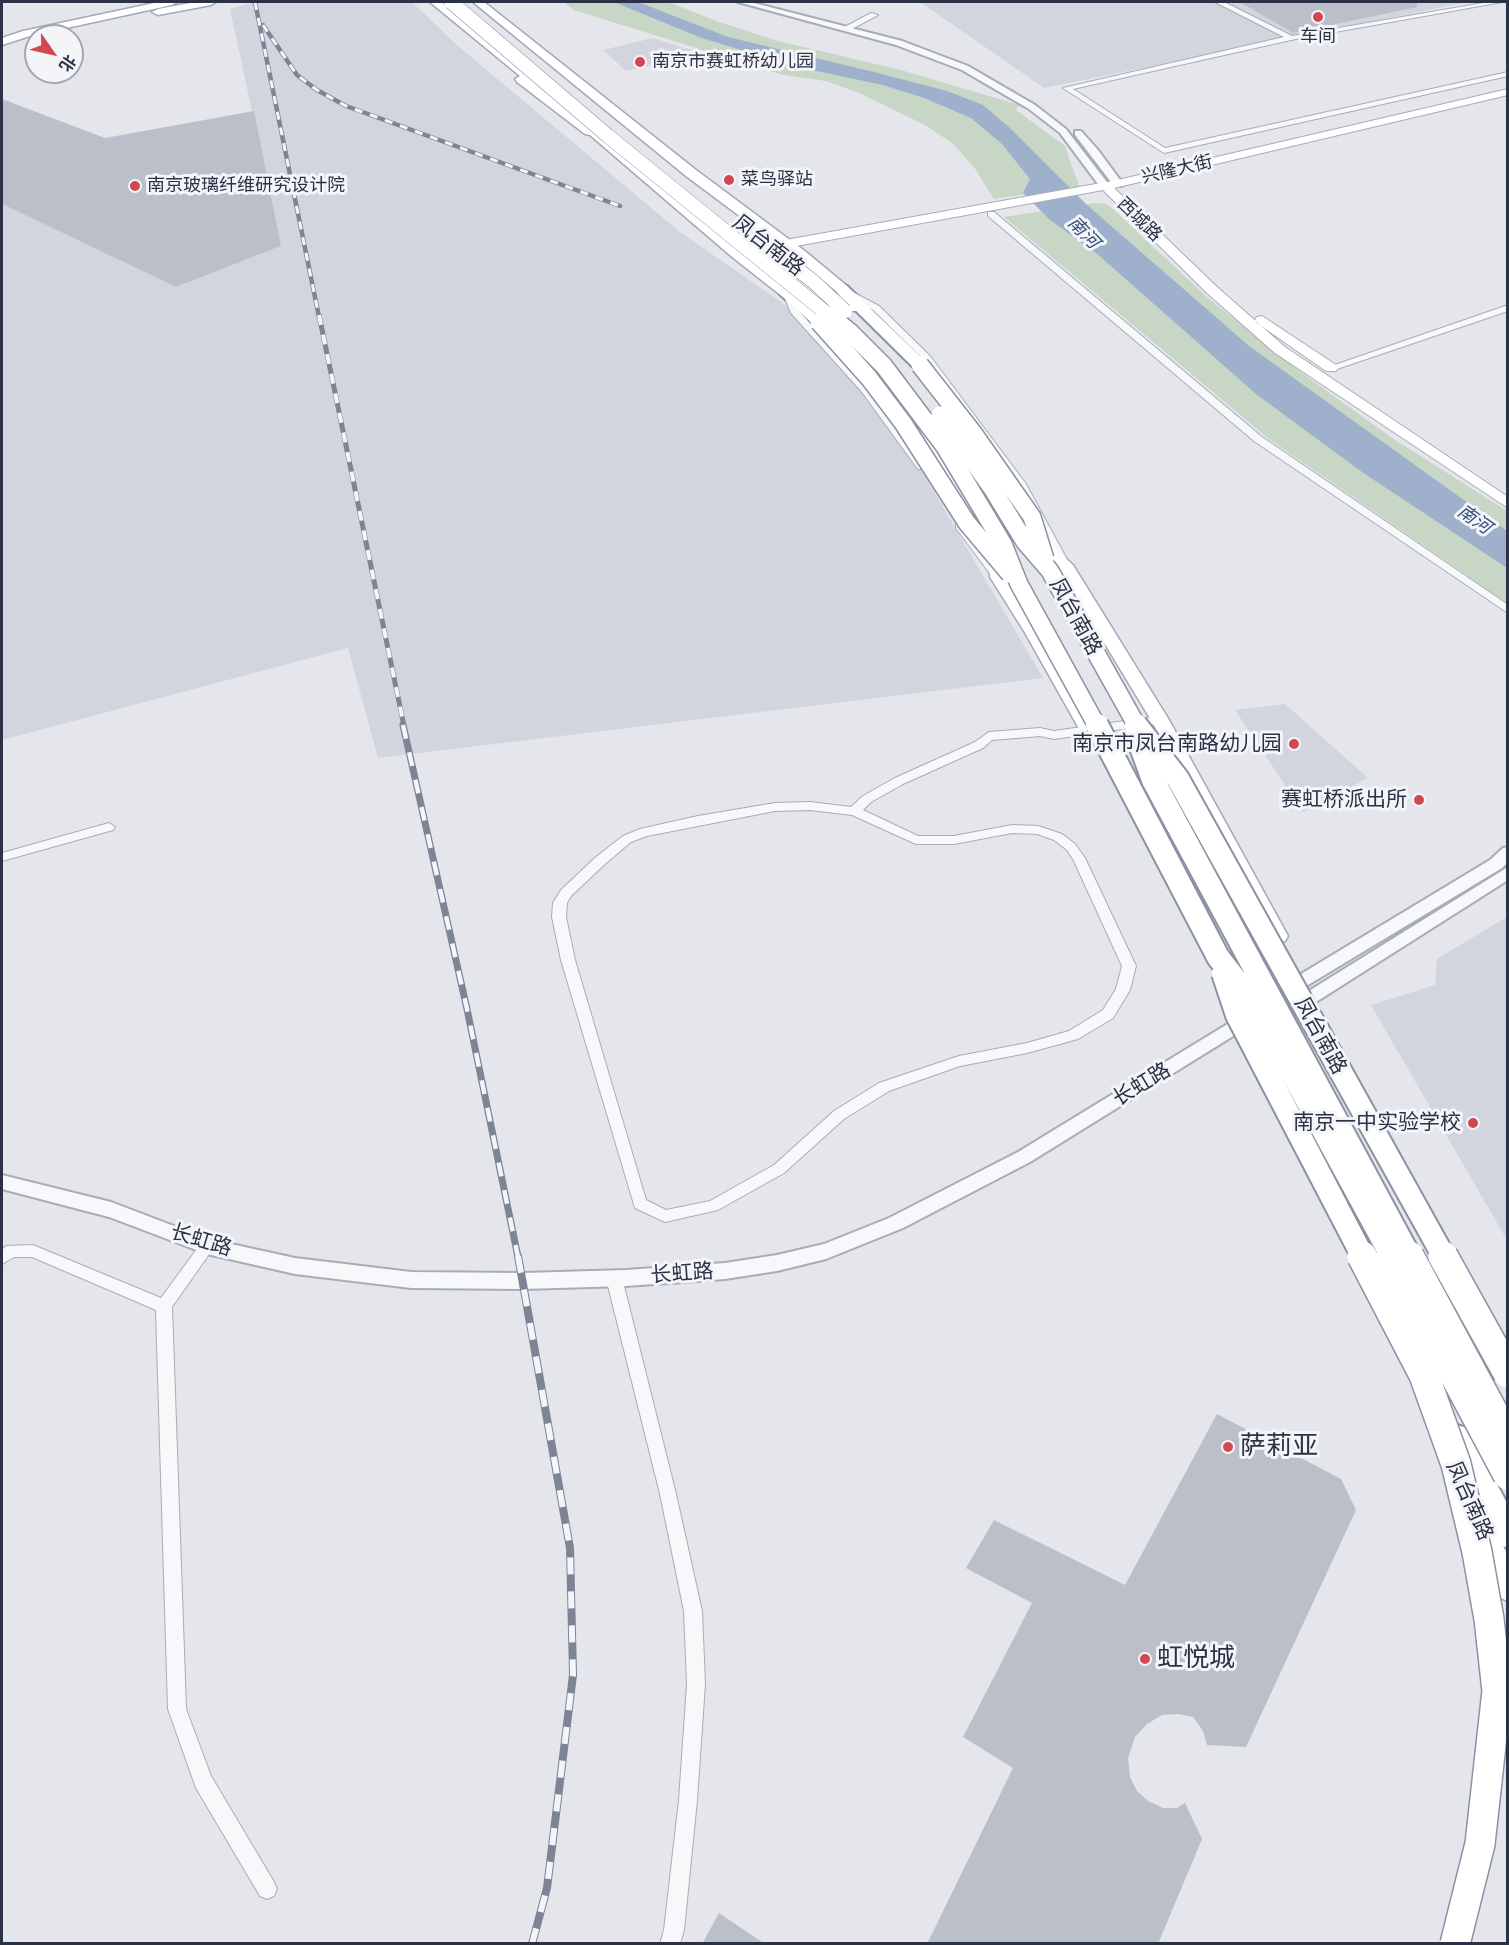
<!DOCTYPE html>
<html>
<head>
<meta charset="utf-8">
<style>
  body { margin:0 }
  #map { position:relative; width:1509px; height:1945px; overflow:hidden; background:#e4e6ec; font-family:Helvetica,"Noto Sans SC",sans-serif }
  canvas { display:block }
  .frame { position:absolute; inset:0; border:3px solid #2b3245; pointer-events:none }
  .north { position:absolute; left:24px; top:24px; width:60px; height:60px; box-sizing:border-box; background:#f4f5f9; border:2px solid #a4a7b1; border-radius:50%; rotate:124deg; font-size:16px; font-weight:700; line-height:24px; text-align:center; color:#2b3245 }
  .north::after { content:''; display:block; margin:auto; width:21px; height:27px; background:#d14950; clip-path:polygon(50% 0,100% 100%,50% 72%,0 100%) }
</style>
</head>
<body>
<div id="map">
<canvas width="1509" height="1945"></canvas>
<div class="frame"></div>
<div class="north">北</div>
</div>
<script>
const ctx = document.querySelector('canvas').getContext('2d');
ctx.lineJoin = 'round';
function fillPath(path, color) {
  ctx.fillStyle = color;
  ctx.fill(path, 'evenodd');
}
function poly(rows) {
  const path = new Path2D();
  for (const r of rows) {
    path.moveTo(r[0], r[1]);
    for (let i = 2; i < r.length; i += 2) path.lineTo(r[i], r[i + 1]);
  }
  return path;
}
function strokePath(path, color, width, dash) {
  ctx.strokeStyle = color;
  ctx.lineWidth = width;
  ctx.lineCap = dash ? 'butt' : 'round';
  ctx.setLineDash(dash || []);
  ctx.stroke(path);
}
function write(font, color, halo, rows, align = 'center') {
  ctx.font = font + ' Helvetica,"Noto Sans SC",sans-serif';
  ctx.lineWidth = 6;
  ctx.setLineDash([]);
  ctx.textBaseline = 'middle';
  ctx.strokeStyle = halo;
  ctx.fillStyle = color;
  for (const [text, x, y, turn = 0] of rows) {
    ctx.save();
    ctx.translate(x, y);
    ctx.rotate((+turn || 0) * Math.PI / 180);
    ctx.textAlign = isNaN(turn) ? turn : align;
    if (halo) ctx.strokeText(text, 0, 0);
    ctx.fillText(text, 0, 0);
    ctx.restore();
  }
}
fillPath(poly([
  [256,2,412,2,458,46,680,232,794,311,865,390,909,449,1043,678,378,758,348,648,2,740,2,204,176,287,281,246,230,9],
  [920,2,1468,2,1044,88],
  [653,38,701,53,626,71,603,50],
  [1285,704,1368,778,1303,812,1235,710],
  [1507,917,1507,1240,1371,1005,1435,985,1437,959]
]), '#d2d5de');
fillPath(poly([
  [564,2,668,2,719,22,778,41,901,70,1019,105,1016,110,1065,146,1079,186,994,199,974,167,952,143,925,125,859,93,826,81,783,75,574,10],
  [1095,203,1106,204,1113,209,1208,298,1290,364,1389,436,1507,511,1507,603,1269,439,1004,217]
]), '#c7d6c5');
fillPath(poly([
  [614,2,638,2,728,37,874,72,947,91,983,105,1010,128,1087,205,1249,346,1507,531,1507,568,1362,472,1256,394,1095,252,1050,220,1023,193,1030,179,1002,144,971,118,924,98,883,85,793,66,699,37]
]), '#9fb0cc');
fillPath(poly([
  [1240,2,1417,2,1417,7,1293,33],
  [2,99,105,138,254,111,281,246,176,287,2,204],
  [1217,1414,1341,1479,1356,1510,1246,1747,1207,1745,1203,1731,1193,1717,1178,1714,1162,1715,1147,1724,1135,1737,1128,1758,1130,1777,1137,1791,1148,1801,1163,1808,1177,1808,1185,1803,1202,1839,1158,1944,927,1944,1013,1768,963,1737,1032,1603,966,1568,994,1520,1125,1585],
  [719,1913,765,1944,702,1944]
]), '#bbbfca');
const minor = poly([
  [1215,2,1224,2,1292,36,1489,2,1502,2,1291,40,1073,89,1165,148,1508,72,1508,76,1164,153,1063,88,1284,37,1215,2],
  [871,13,878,15,848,31,841,29,871,13],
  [988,212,994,212,1262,437,1508,605,1508,613,1254,441,988,216,988,212],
  [843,290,849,290,879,306,930,356,1026,484,1070,565,1069,567,1061,567,1016,484,924,360,873,310,843,294,843,290],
  [785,292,791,292,798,310,868,388,926,465,926,469,918,469,862,392,791,313,783,294,785,292],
  [1508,305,1508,311,1334,370,1326,368,1508,305],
  [960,523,964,524,1002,575,1002,579,994,579,956,528,956,524,960,523],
  [1160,716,1164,717,1166,720,1164,723,1054,739,1040,736,992,740,983,748,903,784,871,802,863,810,918,836,954,836,1012,825,1038,826,1062,834,1075,844,1085,858,1136,966,1130,990,1113,1018,1078,1039,1027,1053,960,1066,889,1091,844,1119,784,1173,718,1210,665,1222,635,1208,561,960,552,917,553,903,561,890,596,857,623,836,640,829,698,816,775,803,810,802,851,807,863,796,895,778,975,742,989,732,1040,728,1054,731,1160,716],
  [810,810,852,815,916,844,954,844,1012,833,1037,834,1054,840,1067,850,1073,859,1122,966,1116,989,1103,1010,1069,1031,1027,1043,959,1056,879,1083,834,1111,774,1165,710,1201,666,1210,646,1200,575,960,566,917,567,903,571,896,606,863,631,842,647,836,775,811,810,810],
  [109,823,115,827,113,830,2,861,2,853,109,823],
  [207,1240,212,1242,215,1246,212,1250,172,1307,186,1709,211,1776,274,1882,277,1889,274,1896,267,1899,260,1896,196,1788,168,1709,156,1310,32,1257,14,1257,2,1264,2,1250,6,1246,33,1245,161,1298,202,1242,207,1240],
  [614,1271,619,1273,622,1278,676,1494,702,1611,705,1684,697,1800,684,1930,680,1944,660,1944,664,1930,679,1800,687,1684,684,1611,660,1494,606,1278,609,1273,614,1271]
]);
const tertiary = poly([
  [738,2,750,2,902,41,968,66,1035,105,1066,129,1110,186,1101,188,1060,133,1029,109,962,70,896,45,738,2],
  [1075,131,1081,131,1098,150,1123,184,1122,186,1114,186,1075,135,1075,131],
  [1508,847,1508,862,1502,868,1308,985,1296,985,1294,981,1296,977,1490,860,1503,848,1508,847],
  [1508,867,1508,880,1316,1002,1251,1025,1030,1162,903,1228,826,1259,777,1271,725,1279,626,1286,523,1289,411,1288,295,1274,207,1254,109,1217,2,1189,2,1175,111,1202,208,1239,295,1258,411,1272,523,1273,626,1270,725,1263,777,1255,824,1244,889,1218,1018,1152,1239,1017,1304,994,1508,867]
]);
const secondary = poly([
  [1508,89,1508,95,1114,188,1217,287,1285,347,1508,497,1508,508,1275,353,1207,293,1103,190,736,257,730,253,736,249,1118,180,1508,89],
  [1262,316,1336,365,1338,368,1336,371,1326,371,1257,323,1255,320,1257,317,1262,316]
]);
const primary = poly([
  [159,2,177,2,172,5,30,36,2,45,2,38,23,31,159,2],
  [196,2,216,2,211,5,158,15,152,12,158,9,196,2],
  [430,2,441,2,541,81,543,84,539,87,576,115,584,115,604,135,741,250,793,291,814,302,816,305,814,308,804,308,783,297,731,256,590,135,585,134,517,82,515,79,520,76,430,2],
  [473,2,484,2,696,170,806,252,847,286,862,308,860,311,850,311,837,292,796,258,686,176,473,2],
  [866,360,871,361,905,399,940,444,1005,549,1006,577,1042,631,1104,741,1102,745,1088,745,1086,741,1024,631,990,577,989,549,927,448,895,405,859,364,866,360],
  [1033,533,1039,534,1073,565,1169,720,1288,936,1285,941,1278,943,1271,941,1151,720,1059,568,1030,547,1025,538,1033,533],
  [1480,1513,1489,1516,1508,1556,1508,1601,1498,1597,1467,1525,1471,1516,1480,1513]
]);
const trunk = poly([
  [842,285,847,286,926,362,928,365,926,368,914,368,837,292,835,289,842,285],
  [788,289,793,291,824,319,827,322,824,325,814,325,783,297,780,294,783,291,788,289],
  [1457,1425,1467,1428,1508,1505,1508,1548,1498,1544,1443,1437,1447,1428,1457,1425]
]);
strokePath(minor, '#a9acb7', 2);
strokePath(tertiary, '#a9acb7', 4);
strokePath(secondary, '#a9acb7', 2);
strokePath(primary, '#a3a9b8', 3);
strokePath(trunk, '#8b92a3', 4);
fillPath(minor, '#f7f8fa');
fillPath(tertiary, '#f7f8fa');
fillPath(secondary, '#fff');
fillPath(primary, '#fff');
fillPath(trunk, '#fff');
const railFar3 = poly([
  [255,2,319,317],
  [263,25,297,75,317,90,346,106,620,206]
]);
const railFar2 = poly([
  [319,315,404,726]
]);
const railFar1 = poly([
  [403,725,467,1009,518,1257]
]);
const rail = poly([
  [518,1256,570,1548,573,1675,547,1888,532,1944]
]);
strokePath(railFar3, '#7d8496', 4.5);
strokePath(railFar2, '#7d8496', 5);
strokePath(railFar1, '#7d8496', 7);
strokePath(rail, '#7d8496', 8);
strokePath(railFar3, '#f4f5f9', 3, [8]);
strokePath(railFar2, '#f4f5f9', 4, [10]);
strokePath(railFar1, '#f4f5f9', 4.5, [14]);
strokePath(rail, '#f4f5f9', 6, [17]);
const trunkBridgeFar3 = poly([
  [451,2,608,136,831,317],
  [770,248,814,282,845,311]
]);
const trunkBridgeFar2 = poly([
  [829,315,850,332,884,366,945,447,1003,544,1019,584,1097,726],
  [819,322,869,378,903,423,967,523,1010,574],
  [920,365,974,434,1032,517,1045,559],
  [940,415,992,488,1025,542,1050,571,1137,726]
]);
const trunkBridgeFar1 = poly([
  [1097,725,1218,957,1255,1005,1392,1257],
  [1136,725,1178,779,1444,1257],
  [1137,736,1153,780,1410,1257],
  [1223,973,1237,1015,1363,1257]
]);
const trunkBridge = poly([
  [1362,1256,1424,1375,1456,1464,1477,1552,1489,1619,1497,1691,1480,1844,1455,1944],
  [1391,1256,1508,1475],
  [1409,1256,1506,1436],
  [1443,1256,1508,1373]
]);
strokePath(trunkBridgeFar3, '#8b92a3', 15, []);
strokePath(trunkBridgeFar2, '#8b92a3', 20, []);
strokePath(trunkBridgeFar1, '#8b92a3', 26, []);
strokePath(trunkBridge, '#8b92a3', 32, []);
strokePath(trunkBridgeFar3, '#fff', 14);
strokePath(trunkBridgeFar2, '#fff', 17);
strokePath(trunkBridgeFar1, '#fff', 22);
strokePath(trunkBridge, '#fff', 29);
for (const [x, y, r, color] of [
  [1318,17,6,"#d14950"],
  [640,62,6,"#d14950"],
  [729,180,6,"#d14950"],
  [135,186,6,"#d14950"],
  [1294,744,6,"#d14950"],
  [1419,800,6,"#d14950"],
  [1473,1123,6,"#d14950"],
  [1228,1447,6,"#d14950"],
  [1145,1659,6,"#d14950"]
]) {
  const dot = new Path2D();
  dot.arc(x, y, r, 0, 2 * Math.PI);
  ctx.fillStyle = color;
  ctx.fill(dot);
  strokePath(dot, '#f4f5f9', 2);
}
write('18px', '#2b3245', '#f4f5f9', [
  ["车间",1318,37,"center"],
  ["南京市赛虹桥幼儿园",652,62],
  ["菜鸟驿站",741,180],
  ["南京玻璃纤维研究设计院",147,186]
], 'left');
write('18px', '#2b3245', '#f4f5f9', [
  ["兴隆大街",1177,170,-13],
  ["西城路",1139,220,44]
]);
write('italic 18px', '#344c7a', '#f4f5f9', [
  ["南河",1083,233,46],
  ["南河",1474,520,35]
]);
write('21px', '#2b3245', '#f4f5f9', [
  ["凤台南路",768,246,38],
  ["凤台南路",1075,617,61],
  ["凤台南路",1320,1036,61],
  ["长虹路",1142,1085,-31],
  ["长虹路",201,1241,17],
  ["长虹路",682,1274,-4],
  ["凤台南路",1469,1501,66]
]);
write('21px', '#2b3245', '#f4f5f9', [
  ["南京市凤台南路幼儿园",1282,744],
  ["赛虹桥派出所",1407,800],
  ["南京一中实验学校",1461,1123]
], 'right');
write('26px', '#2b3245', '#f4f5f9', [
  ["萨莉亚",1240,1447],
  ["虹悦城",1157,1659]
], 'left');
</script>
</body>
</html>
